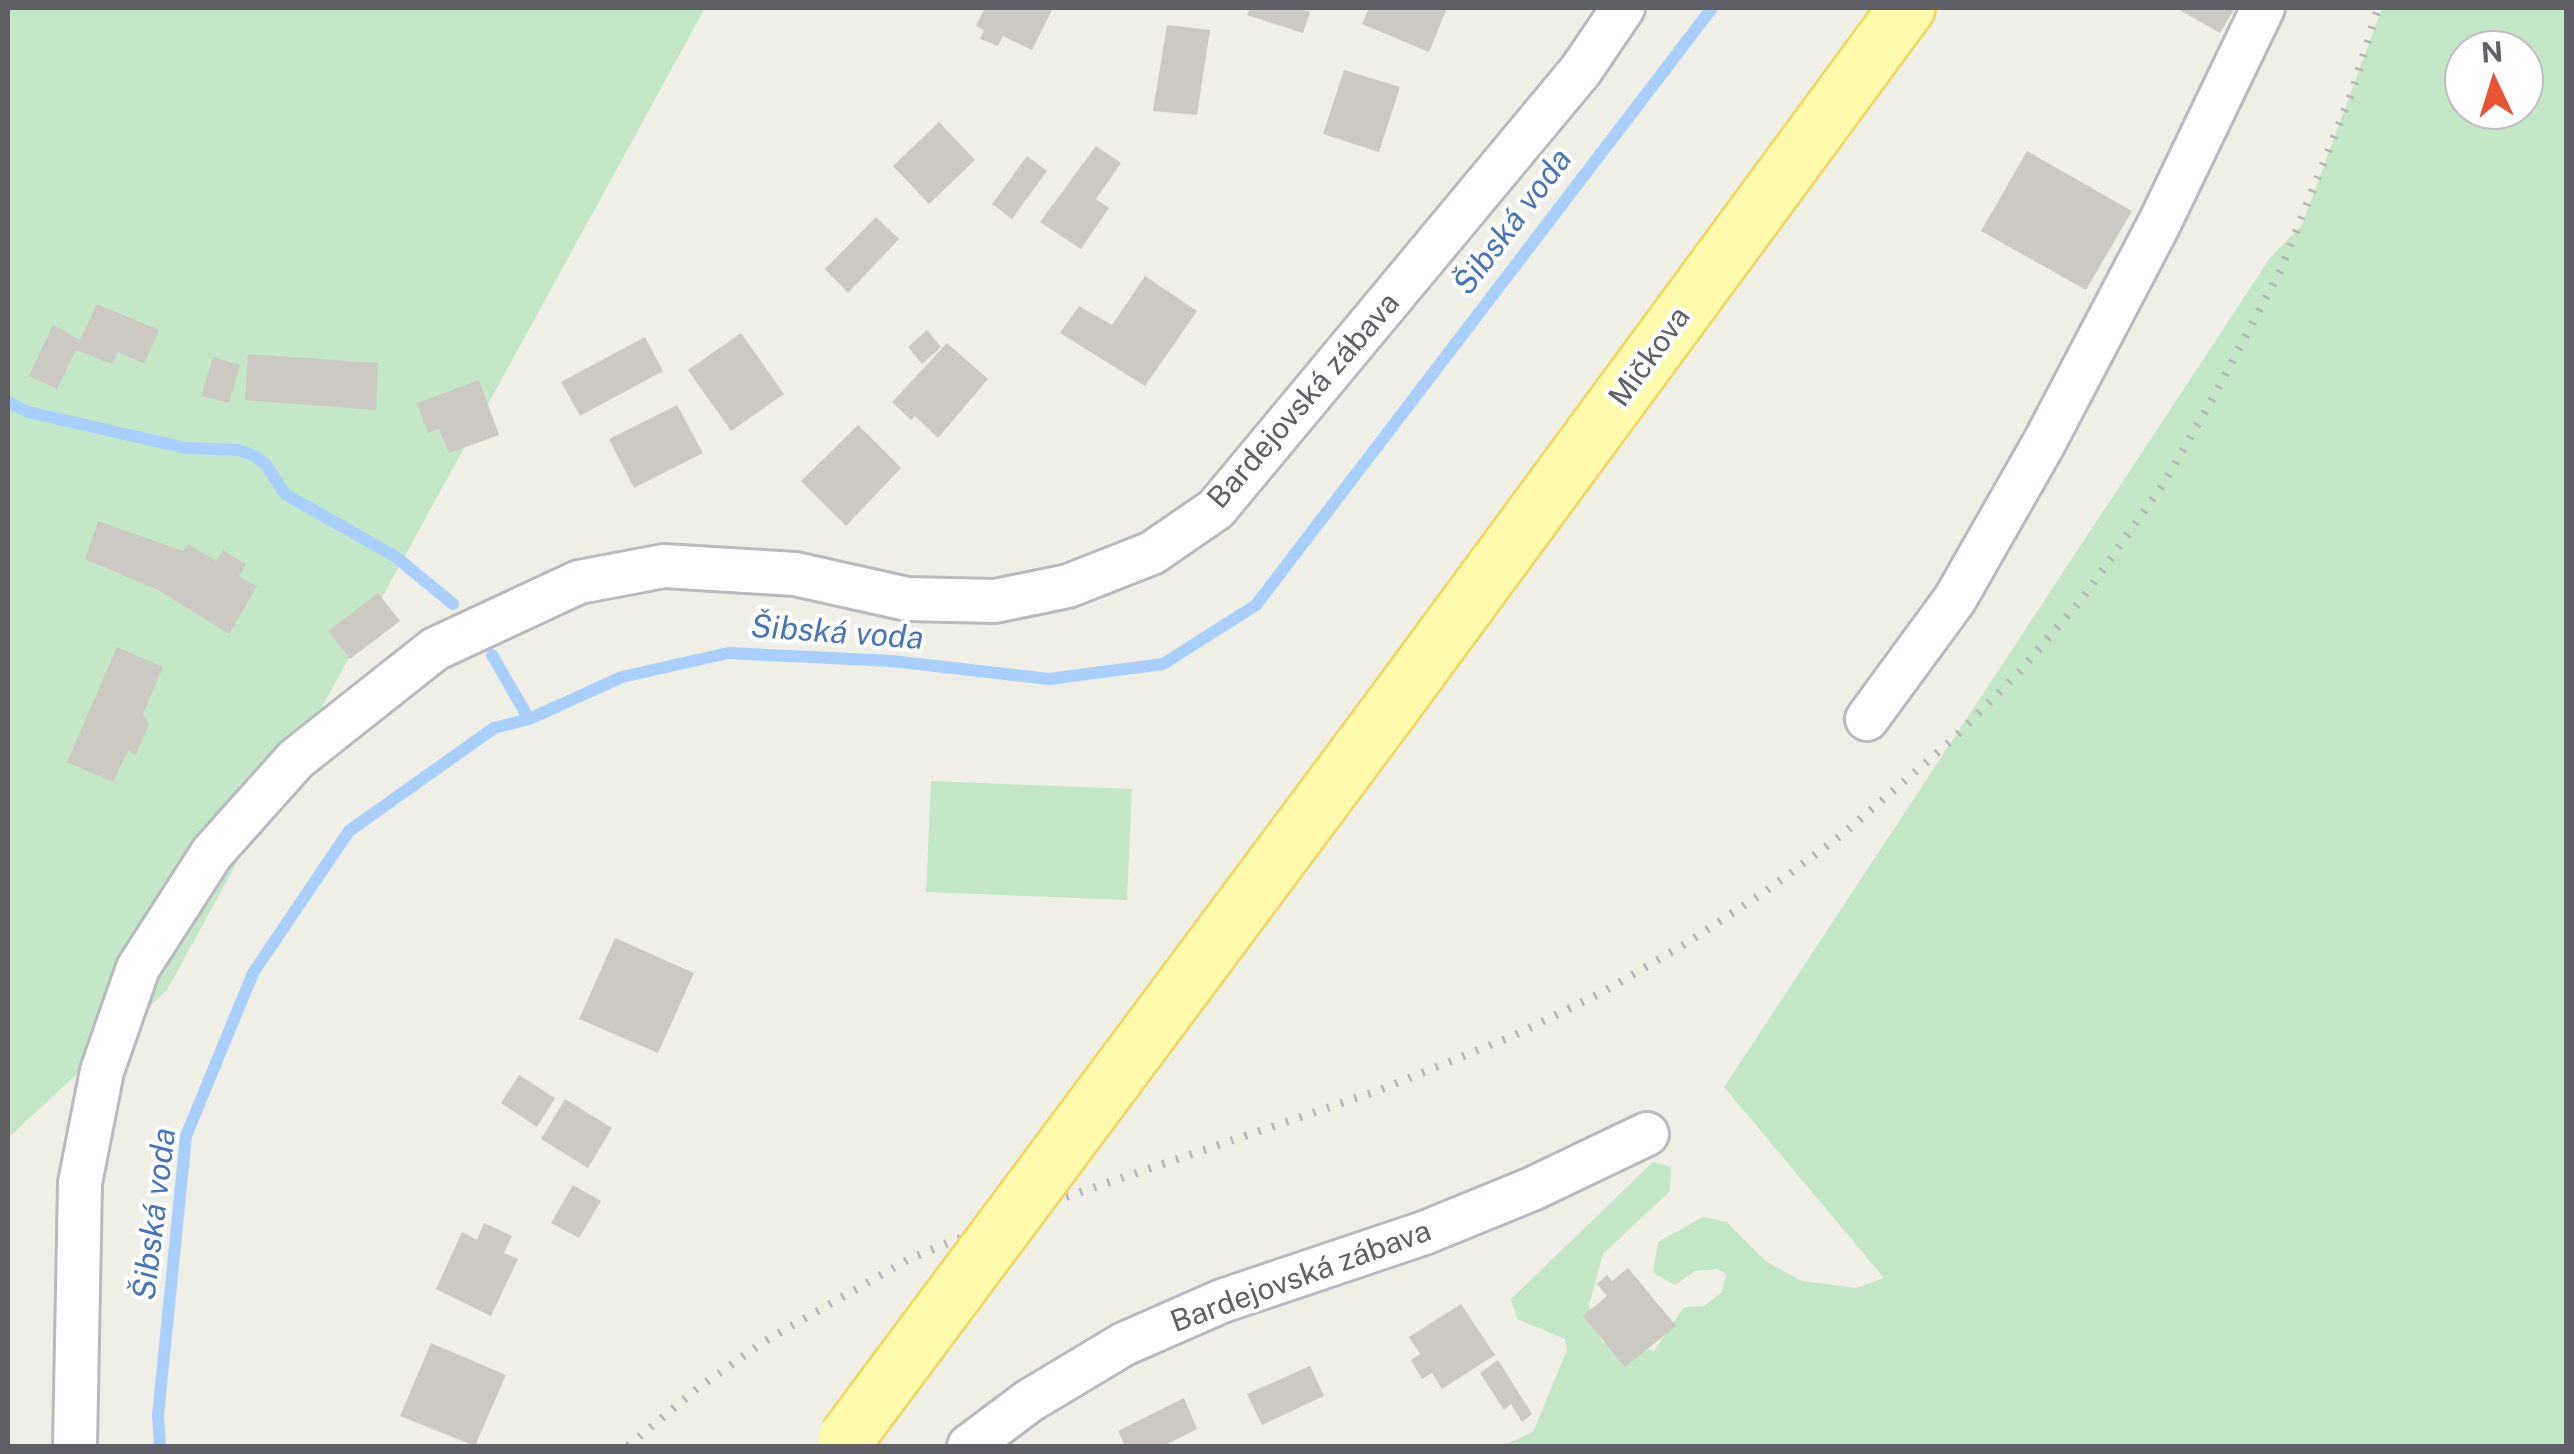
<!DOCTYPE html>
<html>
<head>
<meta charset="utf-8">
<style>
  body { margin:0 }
  #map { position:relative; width:2574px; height:1454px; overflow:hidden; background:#f0efe6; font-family:"Public Sans",sans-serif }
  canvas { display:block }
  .frame { position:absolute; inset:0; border:10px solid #5e6066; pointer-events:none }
  .north { position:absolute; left:2444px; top:30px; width:100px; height:100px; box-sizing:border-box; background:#fff; border:2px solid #bfbfc2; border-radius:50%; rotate:356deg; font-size:28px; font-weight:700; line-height:40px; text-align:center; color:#5e6066 }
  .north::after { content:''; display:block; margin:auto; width:35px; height:45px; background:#e85534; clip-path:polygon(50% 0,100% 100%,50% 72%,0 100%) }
</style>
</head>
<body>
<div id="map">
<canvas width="2574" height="1454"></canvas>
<div class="frame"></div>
<div class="north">N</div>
</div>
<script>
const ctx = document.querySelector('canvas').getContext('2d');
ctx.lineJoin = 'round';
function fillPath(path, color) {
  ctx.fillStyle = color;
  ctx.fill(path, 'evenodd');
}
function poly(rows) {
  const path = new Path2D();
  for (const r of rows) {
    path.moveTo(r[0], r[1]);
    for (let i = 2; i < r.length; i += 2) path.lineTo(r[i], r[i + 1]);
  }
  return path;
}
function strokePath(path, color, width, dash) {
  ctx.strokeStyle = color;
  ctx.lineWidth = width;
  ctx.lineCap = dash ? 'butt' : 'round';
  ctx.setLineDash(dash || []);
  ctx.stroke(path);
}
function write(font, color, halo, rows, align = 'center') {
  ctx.font = font + ' "Public Sans",sans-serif';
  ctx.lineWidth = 8;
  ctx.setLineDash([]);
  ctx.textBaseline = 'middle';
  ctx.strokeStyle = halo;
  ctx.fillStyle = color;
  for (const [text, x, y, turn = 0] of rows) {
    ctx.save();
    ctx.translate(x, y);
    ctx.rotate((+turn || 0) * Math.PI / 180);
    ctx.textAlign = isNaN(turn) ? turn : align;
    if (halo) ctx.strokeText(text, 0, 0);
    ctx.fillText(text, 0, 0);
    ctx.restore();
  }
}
fillPath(poly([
  [8,8,705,8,167,990,8,1138],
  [2382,8,2566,8,2566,1446,1502,1446,1533,1432,1567,1350,1565,1339,1517,1319,1511,1299,1653,1162,1671,1167,1670,1191,1603,1254,1589,1305,1602,1342,1654,1351,1684,1307,1704,1306,1722,1292,1726,1274,1717,1269,1695,1271,1675,1285,1653,1273,1658,1242,1703,1217,1727,1222,1767,1262,1802,1281,1856,1288,1884,1278,1724,1087,2270,258,2302,225],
  [2464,50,2524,50,2524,110,2464,110],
  [931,781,1132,789,1127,900,926,892]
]), '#c3e7c7');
strokePath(poly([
  [8,402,28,412,186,448,239,450,255,456,266,465,285,494,396,557,453,604],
  [492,655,529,719],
  [160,1446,158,1415,186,1136,253,973,349,831,494,728,529,719,622,677,728,653,892,661,1049,679,1163,664,1256,605,1712,8]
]), '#a8cffe', 12);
fillPath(poly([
  [985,8,1053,8,1032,50,1003,36,998,46,980,39,984,30,976,26],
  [1250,8,1296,8,1310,12,1303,33,1247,15],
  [1369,8,1447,8,1429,52,1362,24],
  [2176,8,2235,8,2220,33],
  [1167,25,1210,30,1197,115,1153,111],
  [1344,70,1400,87,1379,152,1323,134],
  [939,122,975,160,929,204,893,166],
  [1096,146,1121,163,1096,199,1109,208,1081,249,1040,222],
  [2027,151,2132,211,2086,290,1981,231],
  [1027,156,1047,171,1012,219,992,204],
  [876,217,899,239,848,293,825,269],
  [1145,276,1197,311,1145,386,1060,333,1079,306,1112,325],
  [97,304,159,330,144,364,118,352,112,364,76,350,57,389,29,376,53,325,80,340],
  [927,330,941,347,922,364,908,347],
  [741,333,784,394,731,431,688,370],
  [645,337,663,371,580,416,561,382],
  [947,343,988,379,938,438,915,416,911,420,892,402],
  [248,354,378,363,376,410,245,400],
  [213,357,240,365,229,403,201,396],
  [479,380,499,435,449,453,439,429,428,433,417,403],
  [677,405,703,453,634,488,609,439],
  [858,425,901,468,846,526,801,481],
  [98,521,183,551,188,544,216,561,223,550,246,564,239,576,257,586,229,634,158,590,85,559],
  [378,593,400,621,350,659,328,631],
  [117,647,163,667,143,714,149,724,136,755,128,751,113,782,67,762],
  [615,938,694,973,658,1053,579,1019],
  [519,1075,555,1098,537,1127,501,1103],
  [565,1099,612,1128,588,1168,541,1139],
  [573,1185,601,1201,579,1238,551,1223],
  [484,1223,512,1236,504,1253,518,1259,491,1316,436,1289,462,1232,477,1240],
  [1628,1268,1676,1326,1625,1367,1583,1316,1607,1296,1597,1284,1607,1275,1612,1281],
  [1461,1304,1495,1355,1442,1389,1432,1373,1422,1379,1411,1360,1420,1354,1409,1337],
  [431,1343,506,1375,475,1446,400,1416],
  [1498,1360,1532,1414,1522,1422,1511,1404,1504,1410,1480,1373],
  [1310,1366,1324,1396,1262,1425,1247,1394],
  [1184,1398,1197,1429,1163,1446,1125,1446,1118,1431]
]), '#ccc9c3');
const minor = poly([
  [1867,719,1955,599,2044,443,2159,224,2263,8],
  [75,1446,80,1183,102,1071,138,968,212,853,296,759,435,649,579,582,664,566,795,574,907,599,995,601,1068,586,1152,553,1216,509,1581,70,1623,8],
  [969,1446,1029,1401,1124,1344,1222,1301,1424,1233,1532,1189,1647,1134]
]);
const major = poly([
  [1392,707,1907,8]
]);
strokePath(minor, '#b8babf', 48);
strokePath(major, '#f0d75e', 60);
strokePath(minor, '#fff', 42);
strokePath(major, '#fefaac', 55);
strokePath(poly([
  [628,1446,698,1388,765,1341,909,1259,1025,1211,1377,1091,1513,1036,1601,993,1685,944,1766,891,1843,834,1951,741,2020,671,2082,599,2164,483,2213,398,2281,269,2352,92,2378,8]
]), '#b6b7b7', 8, [2.5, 12]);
const majorBridge = poly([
  [846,1439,1392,707]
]);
strokePath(majorBridge, '#f0d75e', 60, []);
strokePath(majorBridge, '#fefaac', 55);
write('30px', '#5e6066', '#fff', [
  ["Mičkova",1650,357,-54],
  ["Bardejovská zábava",1304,401,-49],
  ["Bardejovská zábava",1301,1277,-20]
]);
write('italic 32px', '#4673ba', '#fff', [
  ["Šibská voda",1513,222,-53],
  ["Šibská voda",837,633,4],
  ["Šibská voda",155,1214,-83]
]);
</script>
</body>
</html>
